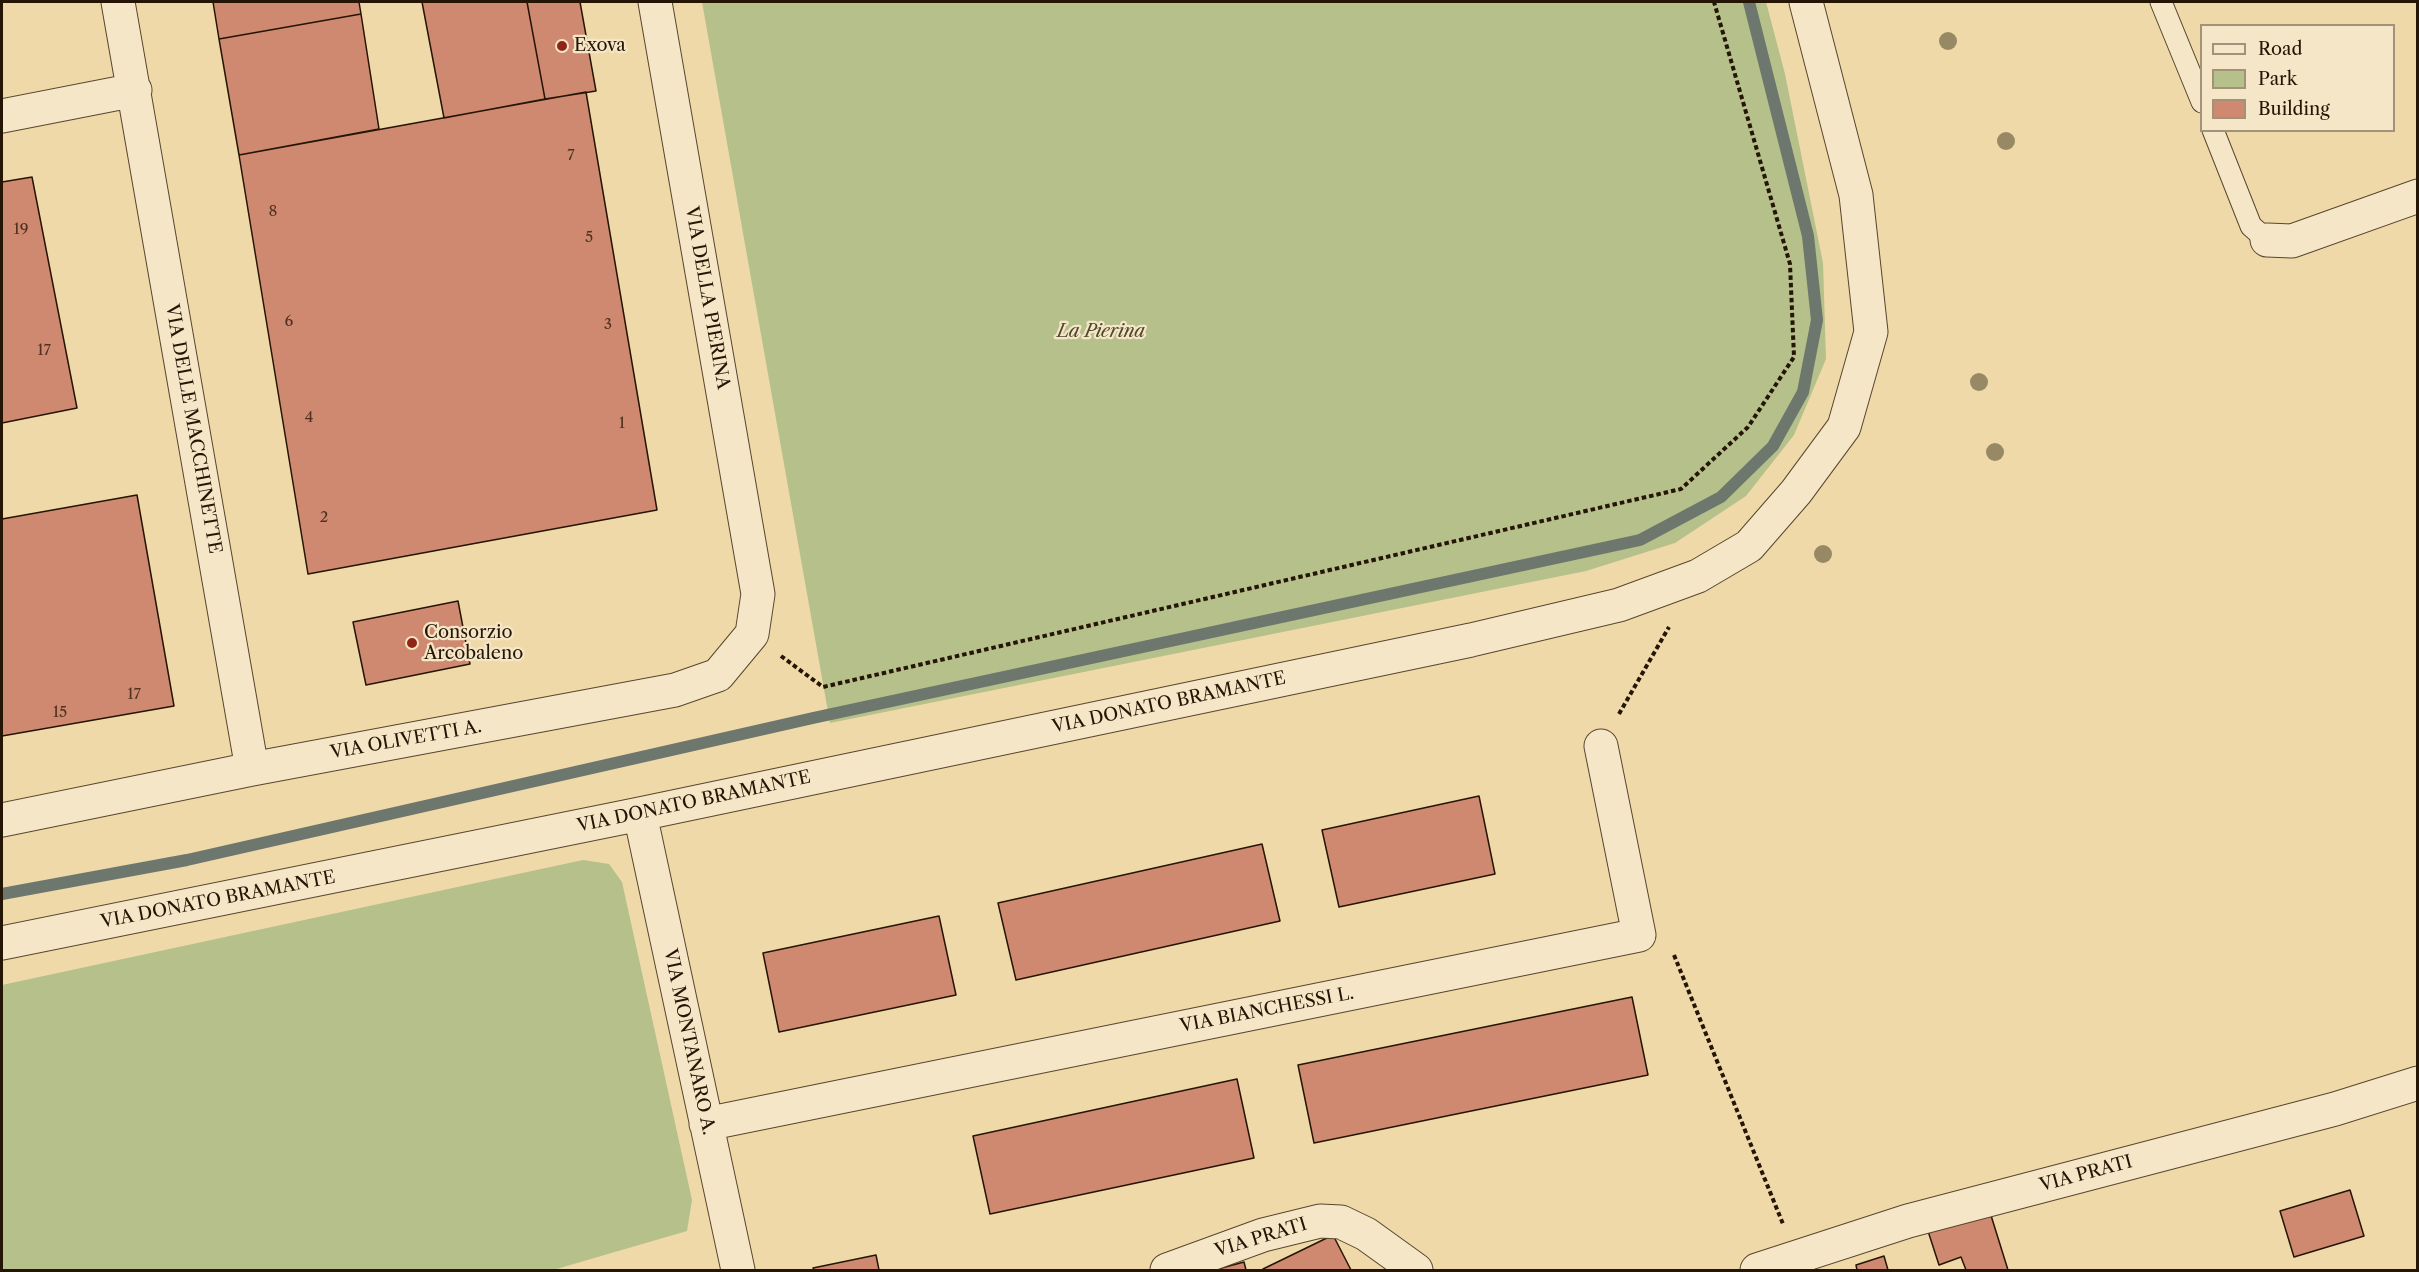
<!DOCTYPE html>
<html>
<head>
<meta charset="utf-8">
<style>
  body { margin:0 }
  #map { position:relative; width:2419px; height:1272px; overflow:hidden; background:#efd9a9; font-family:"Libre Caslon Text",serif }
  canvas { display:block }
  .frame { position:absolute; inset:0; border:3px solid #251505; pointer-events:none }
  .legend { position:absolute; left:2200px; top:24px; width:195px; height:108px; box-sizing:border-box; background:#f5e6c7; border:2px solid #a29279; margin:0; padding:8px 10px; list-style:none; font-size:18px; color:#251505 }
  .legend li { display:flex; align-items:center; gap:12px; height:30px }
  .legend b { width:30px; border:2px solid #a29279 }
</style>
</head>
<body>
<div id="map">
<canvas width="2419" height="1272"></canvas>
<div class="frame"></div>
<ul class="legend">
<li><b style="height:8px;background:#f5e6c7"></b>Road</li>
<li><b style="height:16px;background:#b5c08b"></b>Park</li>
<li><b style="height:16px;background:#ce8970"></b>Building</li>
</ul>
</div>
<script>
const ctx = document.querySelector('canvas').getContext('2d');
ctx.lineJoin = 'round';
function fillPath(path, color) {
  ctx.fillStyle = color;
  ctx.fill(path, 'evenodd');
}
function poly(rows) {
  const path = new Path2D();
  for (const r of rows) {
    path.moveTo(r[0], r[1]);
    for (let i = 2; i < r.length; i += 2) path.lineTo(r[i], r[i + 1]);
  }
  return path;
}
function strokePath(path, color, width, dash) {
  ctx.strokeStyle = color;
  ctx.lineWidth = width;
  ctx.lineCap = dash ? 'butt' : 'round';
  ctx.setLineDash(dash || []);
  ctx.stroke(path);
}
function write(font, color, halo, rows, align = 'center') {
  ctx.font = font + ' "Libre Caslon Text",serif';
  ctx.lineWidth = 4.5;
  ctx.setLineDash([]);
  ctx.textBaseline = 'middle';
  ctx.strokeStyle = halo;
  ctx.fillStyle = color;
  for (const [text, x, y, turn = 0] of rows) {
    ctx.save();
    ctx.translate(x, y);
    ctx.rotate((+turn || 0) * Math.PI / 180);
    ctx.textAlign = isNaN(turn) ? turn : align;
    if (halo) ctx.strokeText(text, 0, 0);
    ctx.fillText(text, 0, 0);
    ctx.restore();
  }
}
fillPath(poly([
  [702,2,1766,2,1785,74,1823,263,1826,359,1794,435,1746,496,1675,543,1586,571,830,723],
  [583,860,609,864,622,882,692,1200,687,1231,553,1270,2,1270,2,985]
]), '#b5c08b');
strokePath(poly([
  [2,894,187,860,813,718,1640,540,1721,497,1773,446,1803,392,1817,320,1808,236,1749,2]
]), '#6d776d', 12);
const building = poly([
  [213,2,359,2,361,14,219,39,213,2],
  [422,2,527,2,545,99,444,118,422,2],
  [527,2,580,2,596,91,545,99,527,2],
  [361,14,379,129,239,155,219,39,361,14],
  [586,92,657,510,308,574,239,155,586,92],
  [32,177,77,408,2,423,2,182,32,177],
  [137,495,174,706,2,736,2,519,137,495],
  [458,601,470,664,366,685,353,622,458,601],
  [1479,796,1495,874,1339,907,1322,830,1479,796],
  [1262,844,1280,921,1016,980,998,903,1262,844],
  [939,916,956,995,779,1032,763,953,939,916],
  [1632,997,1648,1075,1314,1143,1298,1065,1632,997],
  [1237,1079,1254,1158,990,1214,973,1136,1237,1079],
  [2350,1190,2364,1236,2294,1257,2280,1211,2350,1190],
  [1989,1209,2008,1270,1966,1270,1961,1257,1939,1265,1927,1228,1989,1209],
  [1333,1235,1351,1270,1264,1270,1263,1269,1333,1235],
  [876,1255,879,1270,814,1270,813,1268,876,1255],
  [1884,1256,1888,1270,1857,1270,1856,1265,1884,1256],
  [1244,1262,1246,1270,1214,1270,1244,1262]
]);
fillPath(building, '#ce8970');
strokePath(building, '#251505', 1.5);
const service = poly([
  [2161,2,2202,102],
  [2213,130,2251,226,2267,240]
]);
const minor = poly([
  [118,2,252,769],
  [2,116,135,90],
  [2267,240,2292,241,2418,196],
  [640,814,738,1270],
  [2,820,252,769,675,690,718,675,752,634,758,594,655,2],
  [2,943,640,814,1471,640,1619,605,1698,576,1749,546,1796,492,1844,427,1871,332,1856,195,1806,2],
  [706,1124,1639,935,1601,746],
  [1167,1270,1263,1235,1320,1221,1341,1222,1366,1234,1416,1270],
  [1757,1270,1908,1221,2335,1109,2418,1083]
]);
strokePath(service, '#58462e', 23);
strokePath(minor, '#58462e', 35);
strokePath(poly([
  [781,656,823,687,1681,489,1748,427,1794,357,1790,264,1714,2],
  [1619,714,1669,627],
  [1674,955,1783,1224]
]), '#251505', 4, [4.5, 3]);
strokePath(service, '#f5e6c7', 21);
strokePath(minor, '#f5e6c7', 33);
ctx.fillStyle = '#988965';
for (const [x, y] of [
  [1948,41],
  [2006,141],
  [1979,382],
  [1995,452],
  [1823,554]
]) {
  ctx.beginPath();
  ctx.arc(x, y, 9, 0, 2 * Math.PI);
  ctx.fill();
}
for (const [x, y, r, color] of [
  [562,46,6,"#8f2418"],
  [412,643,6,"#8f2418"]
]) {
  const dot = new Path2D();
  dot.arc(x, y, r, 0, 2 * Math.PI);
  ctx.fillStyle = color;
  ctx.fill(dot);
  strokePath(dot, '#f5e6c7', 2);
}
write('15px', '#4f3220', null, [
  ["7",571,156],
  ["8",273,212],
  ["19",21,230],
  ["5",589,238],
  ["6",289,322],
  ["3",608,325],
  ["17",44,351],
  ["4",309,418],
  ["1",622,424],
  ["2",324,518],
  ["17",134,695],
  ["15",60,713]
]);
write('18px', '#251505', '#f5e6c7', [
  ["Exova",574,46],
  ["Consorzio",424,633],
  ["Arcobaleno",424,654]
], 'left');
write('18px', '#251505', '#f5e6c7', [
  ["VIA DELLA PIERINA",707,298,80],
  ["VIA DELLE MACCHINETTE",193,429,80],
  ["VIA DONATO BRAMANTE",1169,703,-12],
  ["VIA OLIVETTI A.",406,740,-10],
  ["VIA DONATO BRAMANTE",694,802,-12],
  ["VIA DONATO BRAMANTE",218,900,-11],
  ["VIA BIANCHESSI L.",1267,1010,-11],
  ["VIA MONTANARO A.",689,1042,78],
  ["VIA PRATI",2086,1174,-15],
  ["VIA PRATI",1261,1238,-17]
]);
write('italic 18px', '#50482d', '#f5e6c7', [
  ["La Pierina",1101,332]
]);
</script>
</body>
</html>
